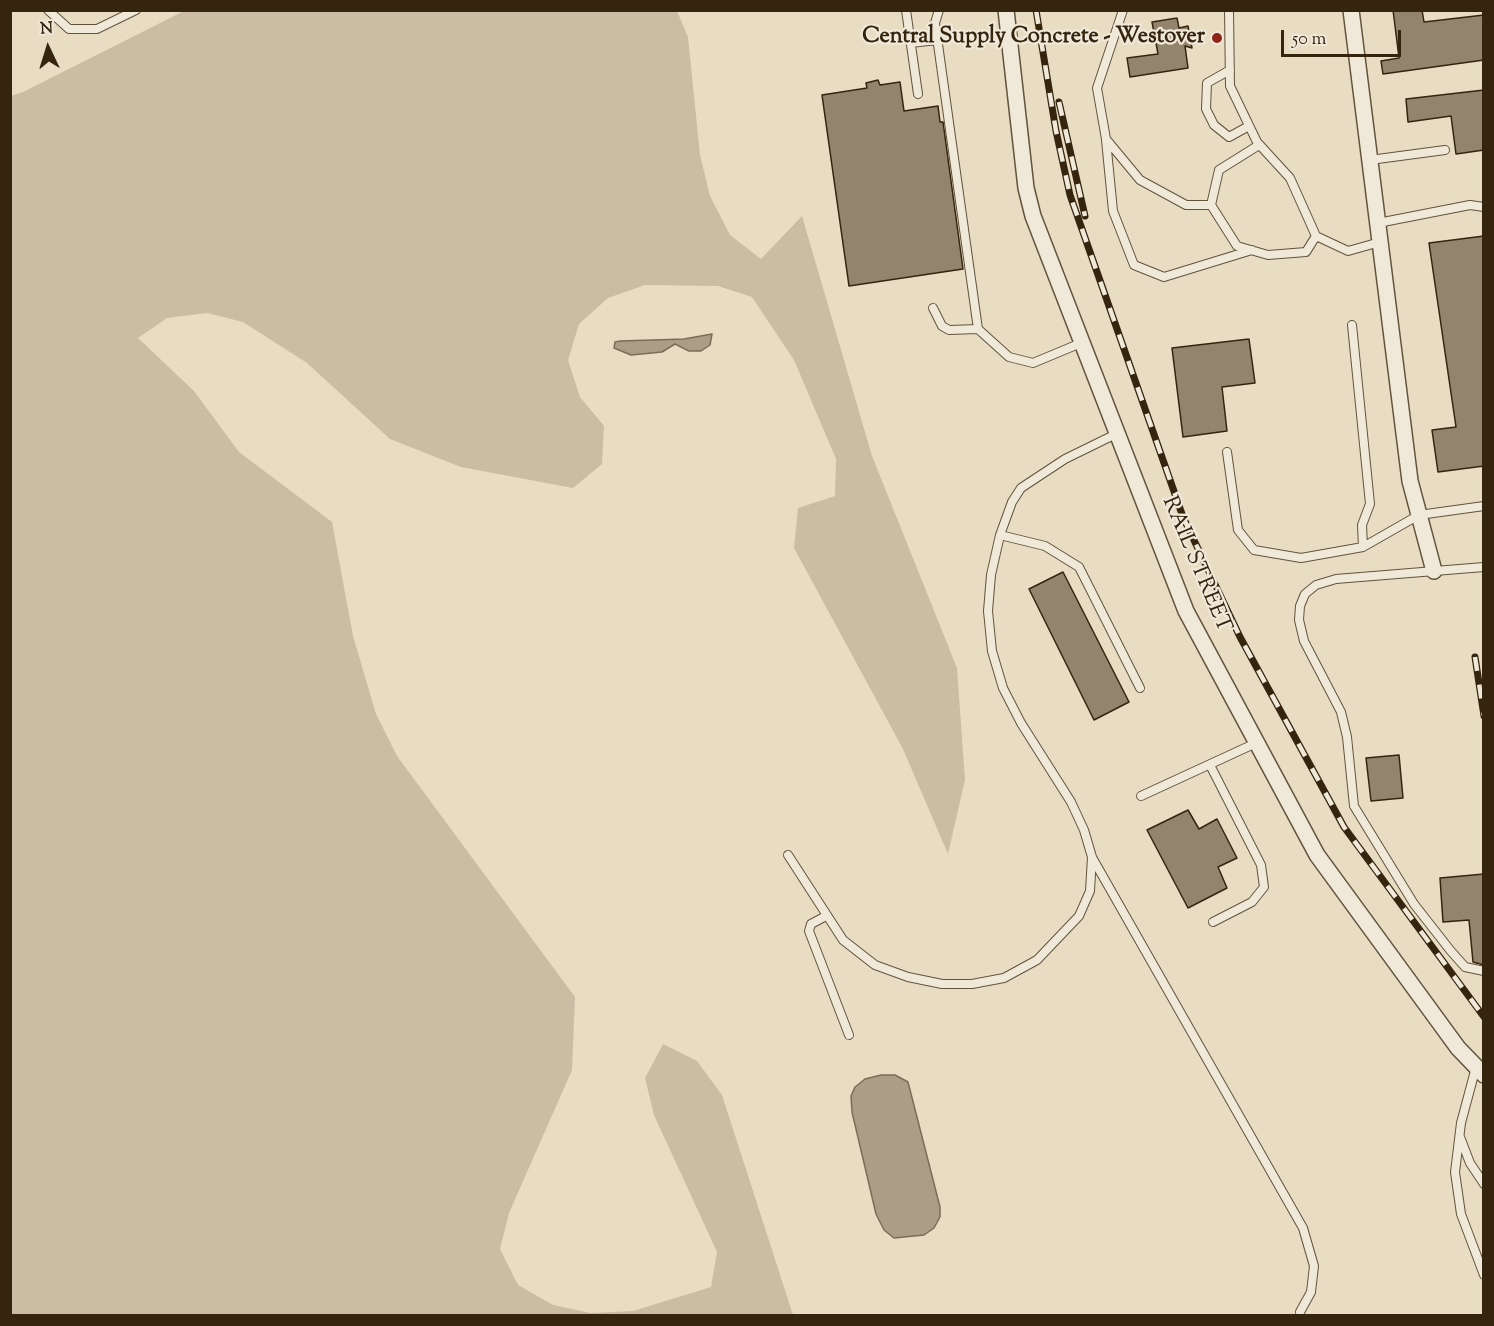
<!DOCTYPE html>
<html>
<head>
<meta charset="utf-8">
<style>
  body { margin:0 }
  #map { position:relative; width:1494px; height:1326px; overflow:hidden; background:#e8dcc3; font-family:"Sorts Mill Goudy",serif }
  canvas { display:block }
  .frame { position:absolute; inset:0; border:12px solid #35250f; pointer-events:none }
  .north { position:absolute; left:18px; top:18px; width:60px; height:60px; -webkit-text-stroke:4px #f0e8d8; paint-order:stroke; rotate:356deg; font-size:16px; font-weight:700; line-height:24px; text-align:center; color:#35250f }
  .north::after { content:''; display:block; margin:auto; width:21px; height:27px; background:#35250f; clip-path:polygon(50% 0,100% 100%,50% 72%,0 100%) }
  .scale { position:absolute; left:1281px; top:30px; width:120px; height:27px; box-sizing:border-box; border:3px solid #35250f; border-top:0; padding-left:8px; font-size:18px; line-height:21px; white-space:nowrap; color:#35250f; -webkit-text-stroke:4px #f0e8d8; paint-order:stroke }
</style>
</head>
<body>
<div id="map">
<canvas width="1494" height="1326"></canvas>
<div class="frame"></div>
<div class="north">N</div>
<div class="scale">50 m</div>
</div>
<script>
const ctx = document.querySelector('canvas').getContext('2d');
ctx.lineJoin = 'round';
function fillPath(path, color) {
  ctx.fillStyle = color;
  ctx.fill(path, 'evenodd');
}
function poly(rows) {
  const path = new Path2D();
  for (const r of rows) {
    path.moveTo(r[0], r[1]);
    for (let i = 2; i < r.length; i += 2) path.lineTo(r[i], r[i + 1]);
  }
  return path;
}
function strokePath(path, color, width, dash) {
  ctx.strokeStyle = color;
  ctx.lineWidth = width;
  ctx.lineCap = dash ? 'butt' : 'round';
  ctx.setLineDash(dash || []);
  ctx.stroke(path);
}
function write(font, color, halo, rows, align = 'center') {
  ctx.font = font + ' "Sorts Mill Goudy",serif';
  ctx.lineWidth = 4.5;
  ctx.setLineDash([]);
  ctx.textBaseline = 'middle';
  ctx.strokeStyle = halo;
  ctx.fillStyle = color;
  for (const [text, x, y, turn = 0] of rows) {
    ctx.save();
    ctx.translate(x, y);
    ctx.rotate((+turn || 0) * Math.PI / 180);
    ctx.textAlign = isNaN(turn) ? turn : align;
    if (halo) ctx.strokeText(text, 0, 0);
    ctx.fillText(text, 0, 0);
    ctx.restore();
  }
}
fillPath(poly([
  [186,10,677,11,688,37,700,155,710,196,730,235,761,259,802,216,872,456,957,668,965,780,948,854,903,749,794,548,798,508,835,496,836,459,794,360,752,297,718,286,645,285,608,298,579,324,568,360,580,397,604,426,602,464,573,488,461,467,390,439,307,363,243,322,207,313,167,318,138,338,194,391,239,452,332,522,353,636,376,714,397,756,575,997,572,1070,509,1213,500,1249,518,1285,553,1305,591,1313,633,1311,711,1287,717,1252,654,1115,645,1078,663,1044,697,1061,722,1095,793,1315,11,1315,11,96,23,92]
]), '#cabda4');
const water = poly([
  [712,334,710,345,701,351,689,351,675,344,662,352,631,355,614,348,615,342,620,341,684,339,712,334],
  [881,1075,895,1075,908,1082,940,1207,940,1217,934,1228,924,1235,894,1238,884,1230,876,1214,852,1112,851,1096,855,1087,865,1079,881,1075]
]);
fillPath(water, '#ab9e86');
strokePath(water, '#7c6e56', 1.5);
const building = poly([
  [1393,10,1422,10,1424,22,1484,15,1484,60,1383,74,1381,61,1399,58,1393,10],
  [1177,18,1179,28,1188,26,1192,48,1185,46,1188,68,1130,77,1127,58,1158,54,1152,22,1177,18],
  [878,80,880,85,900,82,904,111,938,106,940,122,943,122,963,269,849,286,822,95,867,88,866,83,878,80],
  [1484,90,1484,150,1456,154,1451,116,1408,122,1406,99,1484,90],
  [1484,236,1484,466,1438,472,1432,430,1456,427,1429,243,1484,236],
  [1249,339,1255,383,1222,387,1227,431,1183,437,1172,348,1249,339],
  [1063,572,1129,702,1094,720,1029,589,1063,572],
  [1399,755,1403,798,1371,801,1366,758,1399,755],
  [1188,810,1199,829,1217,819,1237,858,1218,867,1227,888,1188,908,1147,830,1188,810],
  [1484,874,1484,965,1473,962,1469,920,1443,922,1440,878,1484,874]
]);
fillPath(building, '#92846d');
strokePath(building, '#35250f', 1.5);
const service = poly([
  [48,10,69,29,97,29,136,10],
  [906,10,918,94],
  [939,10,935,23,978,329,1009,357,1033,363,1081,343],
  [1123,10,1097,88,1106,139,1140,180,1186,205,1211,205],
  [1229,10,1230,86,1257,142,1290,178,1316,236,1348,251,1380,242],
  [911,43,937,40],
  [1230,70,1207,83,1206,109,1214,125,1229,137,1249,126],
  [1106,140,1113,211,1134,265,1164,277,1252,250],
  [1259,145,1219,170,1211,205,1237,246,1268,255,1306,252,1316,236],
  [1370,160,1445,150],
  [1378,223,1470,205,1484,207],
  [933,308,942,326,949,330,978,329],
  [1352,325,1370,504,1362,525,1363,547],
  [1227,452,1238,530,1254,550,1301,558,1363,547,1419,515,1484,506],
  [1000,535,1045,546,1079,567,1140,688],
  [1484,567,1336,579,1316,585,1305,594,1300,606,1299,620,1304,641,1341,712,1347,737,1354,806,1414,904,1450,950,1465,967,1484,971],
  [1210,765,1261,865,1264,887,1252,902,1213,922],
  [1141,796,1256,743],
  [788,855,843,940,875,965,908,977,942,984,972,984,1004,978,1037,960,1079,916,1090,891,1092,857,1084,830,1071,802,1021,723,1003,688,992,651,988,611,991,575,1000,535,1012,502,1021,488,1065,459,1116,434],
  [1093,859,1303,1228,1314,1266,1311,1292,1300,1312],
  [826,916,811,924,809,931,849,1035],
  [1476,1067,1461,1123,1455,1172,1461,1214,1484,1275],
  [1460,1137,1470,1163,1484,1184]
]);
const minor = poly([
  [1006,10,1026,188,1033,216,1186,611,1317,855,1458,1048,1484,1075],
  [1351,10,1410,481,1434,571]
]);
strokePath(service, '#62533c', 10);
strokePath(minor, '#62533c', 18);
strokePath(service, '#f0e8d8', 8);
strokePath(minor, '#f0e8d8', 15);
const rail = poly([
  [1036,10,1056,131,1070,195,1183,517,1240,637,1344,827,1484,1017],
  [1059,102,1085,216],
  [1475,657,1484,716]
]);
strokePath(rail, '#35250f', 7);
strokePath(rail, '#f0e8d8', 4.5, [14]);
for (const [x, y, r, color] of [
  [1217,38,6,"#8f2418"]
]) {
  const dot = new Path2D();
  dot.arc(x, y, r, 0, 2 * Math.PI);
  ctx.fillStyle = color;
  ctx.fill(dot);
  strokePath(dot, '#f0e8d8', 2);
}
write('bold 22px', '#35250f', '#f0e8d8', [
  ["Central Supply Concrete - Westover",1205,38]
], 'right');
write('22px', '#35250f', '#f0e8d8', [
  ["RAIL STREET",1195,565,67]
]);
</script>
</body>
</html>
